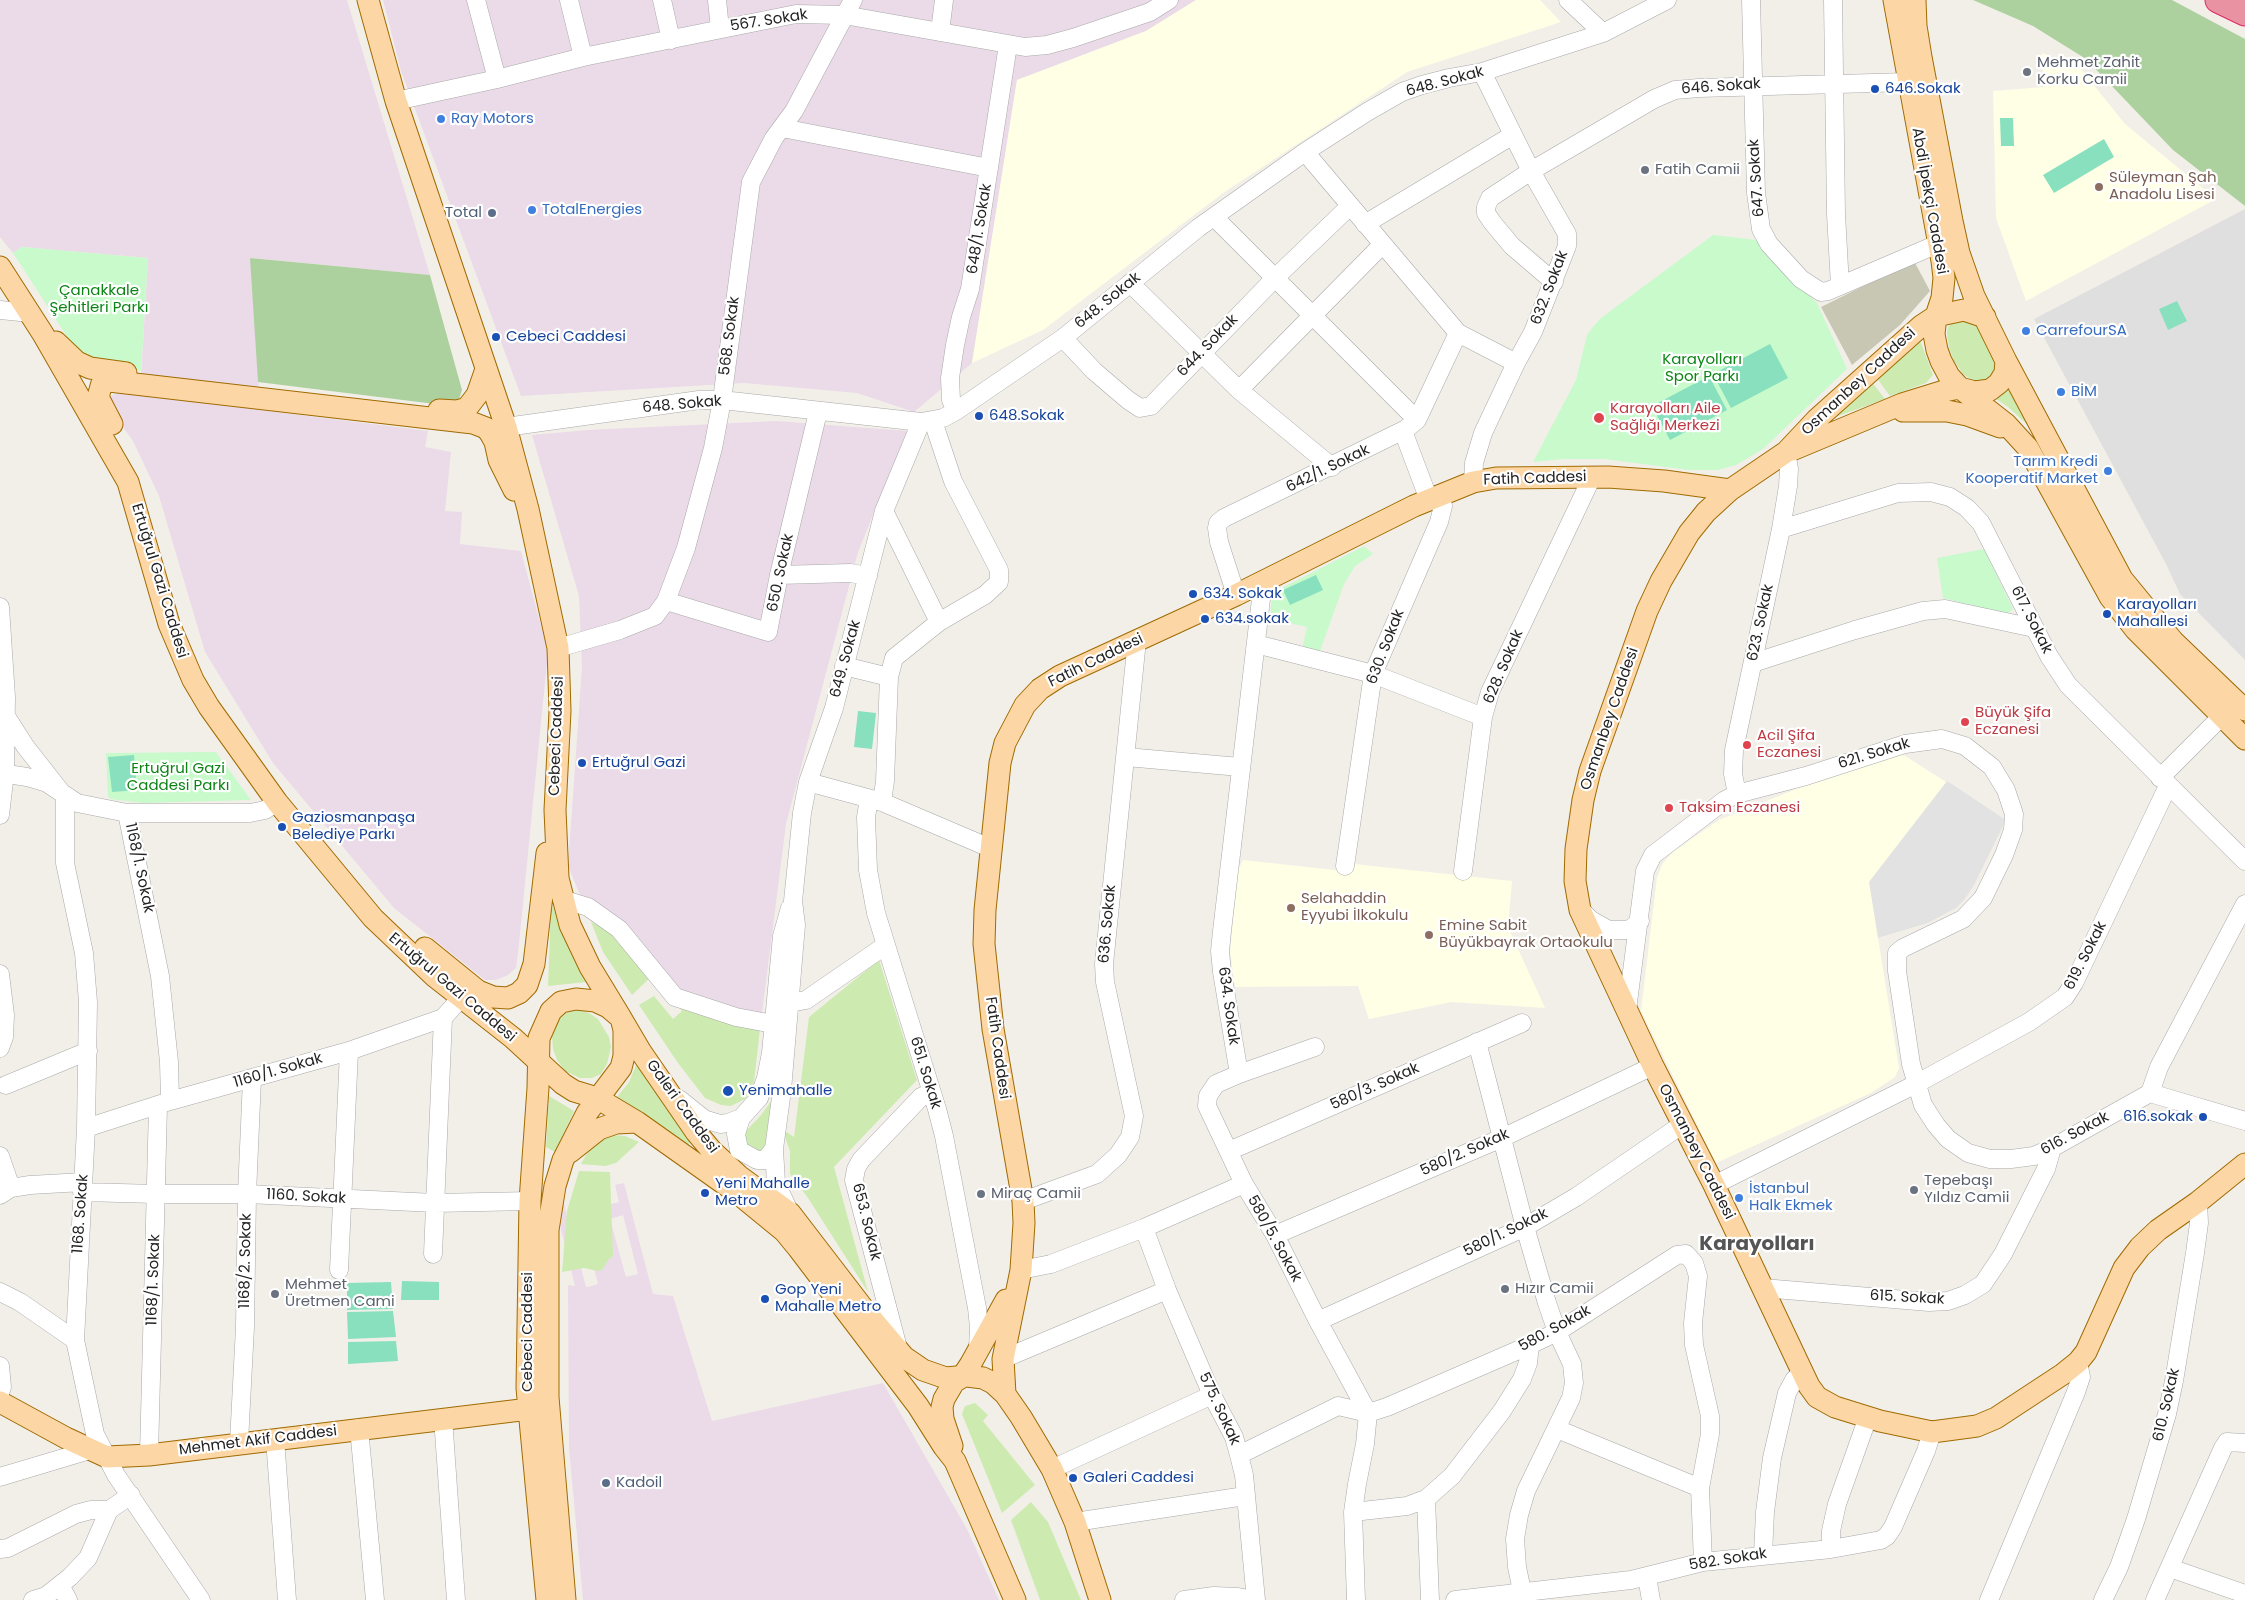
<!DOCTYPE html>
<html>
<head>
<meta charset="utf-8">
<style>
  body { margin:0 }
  canvas { display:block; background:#f2efe9 }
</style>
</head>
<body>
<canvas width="2245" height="1600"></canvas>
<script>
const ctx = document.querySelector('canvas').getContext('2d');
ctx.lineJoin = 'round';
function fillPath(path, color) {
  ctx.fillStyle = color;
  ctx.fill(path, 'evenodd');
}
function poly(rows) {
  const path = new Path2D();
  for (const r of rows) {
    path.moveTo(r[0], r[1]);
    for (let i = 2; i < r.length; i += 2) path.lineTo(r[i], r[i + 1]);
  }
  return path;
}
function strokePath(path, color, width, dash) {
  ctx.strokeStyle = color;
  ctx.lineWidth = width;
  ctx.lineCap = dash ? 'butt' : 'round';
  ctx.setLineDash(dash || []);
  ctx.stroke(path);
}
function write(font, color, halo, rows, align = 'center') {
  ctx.font = font + ' Poppins,sans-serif';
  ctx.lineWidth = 4.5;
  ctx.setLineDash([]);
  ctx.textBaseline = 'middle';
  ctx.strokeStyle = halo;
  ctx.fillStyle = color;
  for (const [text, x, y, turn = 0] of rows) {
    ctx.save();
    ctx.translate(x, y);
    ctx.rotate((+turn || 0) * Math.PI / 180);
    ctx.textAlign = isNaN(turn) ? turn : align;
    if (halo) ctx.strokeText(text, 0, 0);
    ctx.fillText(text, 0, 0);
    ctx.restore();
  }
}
fillPath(poly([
  [2245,209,2245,660,2180,594,2166,564,2034,319]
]), '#e0dfdf');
fillPath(poly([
  [0,0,347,0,430,275,251,258,260,410,428,431,425,447,451,452,445,511,462,512,460,544,521,551,548,652,519,944,516,968,508,975,496,980,485,980,394,908,273,763,205,652,159,496,133,441,114,415,110,404,111,396,117,393,140,396,148,258,22,247,13,253,0,237],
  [383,0,1196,0,1146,31,1017,80,972,363,914,412,857,393,744,383,521,396,401,71],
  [777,421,907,431,858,552,786,824,760,1029,674,1002,621,937,591,921,568,866,582,667,579,596,532,435,588,430],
  [624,1183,653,1294,673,1296,712,1421,883,1383,967,1529,999,1600,583,1600,569,1448,568,1285,575,1286,554,1201,563,1199,567,1216,619,1202,615,1185],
  [623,1215,638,1274,626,1277,610,1219],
  [583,1226,598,1284,588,1287,586,1287,571,1229]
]), '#ebdbe8');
fillPath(poly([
  [1196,0,1540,0,1561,22,1407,72,1223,193,1043,330,972,363,1017,80,1146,31],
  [2042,53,2081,69,2125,124,2216,199,2026,301,1996,218,1993,91,2044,87],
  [1902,754,2006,820,1965,899,1949,912,1928,923,1878,938,1899,1068,1895,1077,1871,1093,1716,1163,1641,1011,1657,877,1663,863,1673,852,1719,820,1806,785],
  [1243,860,1353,872,1354,864,1512,881,1508,927,1545,1008,1451,1002,1369,1019,1358,986,1235,987,1230,952,1238,870]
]), '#ffffe5');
fillPath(poly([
  [1914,261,1930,291,1900,325,1852,365,1821,307]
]), '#c7c7b4');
fillPath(poly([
  [1961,319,1977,326,1994,358,1996,368,1993,376,1985,382,1976,383,1963,374,1954,361,1949,348,1947,333,1948,327,1954,321],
  [1920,340,1933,375,1926,383,1890,396,1876,377],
  [1871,381,1885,399,1830,419],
  [2010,386,2030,427,2008,407,1993,397,2002,394],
  [553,907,568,945,587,982,548,986,551,908],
  [591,922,621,936,654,974,632,995,603,952],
  [879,960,917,1080,834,1167,868,1292,808,1198,790,1174,790,1151,782,1129,794,1137,809,1017],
  [654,996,673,1019,682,1011,674,1002,760,1029,754,1082,745,1099,731,1106,721,1105,705,1098,678,1063,639,1005],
  [579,1010,589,1013,598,1019,609,1037,611,1047,607,1064,601,1074,592,1078,580,1078,565,1071,557,1060,553,1049,552,1036,553,1026,557,1019,565,1013],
  [637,1063,693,1141,684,1147,617,1097,629,1082],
  [549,1096,574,1111,555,1152,546,1147],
  [772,1100,767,1148,762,1153,744,1143,745,1132,761,1115],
  [612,1135,625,1136,639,1142,616,1163,605,1166,581,1164,587,1153,598,1142],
  [579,1171,610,1172,613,1256,609,1259,602,1270,598,1271,584,1268,562,1272,567,1211],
  [975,1403,988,1415,983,1421,1035,1485,1002,1513,962,1414,965,1406],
  [1031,1502,1048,1522,1081,1600,1040,1600,1011,1520]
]), '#cdebb0');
fillPath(poly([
  [1973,0,2172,0,2245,39,2245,206,2173,150,2086,59,2033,26],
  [250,258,430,275,462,390,458,402,443,405,258,382]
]), '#add19e');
fillPath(poly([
  [1713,235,1756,240,1817,303,1847,369,1763,449,1736,465,1718,470,1689,470,1604,459,1563,459,1533,462,1576,380,1587,335,1593,327,1601,318],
  [22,247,148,258,141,371,81,358,13,253],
  [1364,546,1373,554,1355,566,1344,584,1320,651,1302,649,1307,627,1270,619,1272,593],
  [1984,549,2013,609,2007,614,1943,598,1937,558],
  [216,752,251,800,144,803,110,799,108,796,106,753]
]), '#c8facc');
fillPath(poly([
  [2000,118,2013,118,2014,146,2001,146],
  [2104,139,2114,157,2054,193,2043,175],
  [2177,301,2187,321,2168,330,2159,309],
  [1770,344,1788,378,1731,408,1713,374],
  [1709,376,1727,410,1670,440,1652,406],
  [1316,575,1323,590,1290,605,1283,590],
  [858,711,876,713,872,749,854,747],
  [134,755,137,790,112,792,108,757],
  [402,1281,439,1282,439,1300,401,1300],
  [391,1282,393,1309,347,1310,347,1283],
  [393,1311,396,1337,348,1339,347,1312],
  [396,1341,398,1361,348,1364,348,1342]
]), '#88e0be');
fillPath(poly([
  [1947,781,2006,820,1974,885,1965,899,1956,908,1928,923,1878,938,1869,882]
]), '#e2e2e2');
const minor = poly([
  [476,0,497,79],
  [569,0,583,57],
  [662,0,671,40],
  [717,0,720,29],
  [1568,0,1603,33],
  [1751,0,1756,193,1761,229,1769,244,1801,279,1821,292,1828,291,1940,243],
  [1833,0,1836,214,1840,286],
  [940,32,944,0],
  [396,101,497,79,583,57,796,14,844,15,1025,47,1047,45,1073,38,1150,12,1169,0],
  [782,128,989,168],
  [1305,152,1458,333,1516,363],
  [1214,217,1417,420],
  [1365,224,1513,135],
  [1554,282,1512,246,1492,222,1486,213,1486,207,1490,198,1531,171,1654,99,1675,90,1699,88,1908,82],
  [1130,283,1239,390,1332,467],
  [0,310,30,313],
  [1063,338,1094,371,1128,400,1140,408,1151,406,1276,277,1350,206],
  [1239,390,1382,245],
  [956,411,951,400,950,378,955,345,961,317,970,289,1008,45],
  [506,427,699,400,722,400,921,422,943,418,956,411,1063,338,1198,228,1305,152,1367,112,1402,92,1422,85,1449,78,1482,72,1603,33,1667,0],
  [1403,431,1429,500],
  [1473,482,1474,463,1483,433,1516,363,1533,332,1567,246,1567,234,1531,171,1482,72],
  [884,511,939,622],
  [1781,529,1898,493,1931,492,1950,497,1967,508,1981,523,2049,656,2068,685,2245,861],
  [779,575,850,573,868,576],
  [1263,582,1222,931,1220,951,1222,972,1239,1074,1315,1047],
  [1236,595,1219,542,1217,528,1218,523,1224,518,1406,429,1417,420,1458,333],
  [666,601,768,632,779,575,818,412],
  [0,607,6,697,5,773,0,815],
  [1256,644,1373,674,1483,717],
  [558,648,620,630,655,616,666,601,686,548,713,448,722,400,751,182,774,138,794,111,853,0],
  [1753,663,1855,630,1923,611,1945,609,2034,628],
  [844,666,889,677],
  [6,716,25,746,65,797,65,863,84,953,88,1002,86,1128,75,1340,95,1434,116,1475,201,1600],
  [1126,757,1240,767],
  [0,773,27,777,47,783,77,803,127,813,250,813,265,810,277,802],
  [2160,778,2222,716],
  [808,782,882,802,990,848],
  [1737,794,1733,774,1734,750,1781,529,1788,486,1789,469,1786,452],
  [869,799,866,817,868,870,876,913,937,1109,944,1136,977,1308,979,1327,978,1349],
  [882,802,885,781,889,677,894,658,939,622,985,595,999,582,999,570,953,481,933,421],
  [127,813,160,976,169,1062,170,1101],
  [1345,866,1373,674,1439,522,1443,506,1440,494],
  [1463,871,1483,717,1490,692,1592,477],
  [562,899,588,907,619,929,675,997,736,1017,773,1024],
  [1582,911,1591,920,1609,930,1629,930,1640,921],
  [0,974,5,1015,4,1037,0,1048],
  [790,1003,806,1000,886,945],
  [1627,1010,1645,871,1653,855,1725,800,1737,794,1806,776,1905,744,1942,739,1965,746,1992,767,2006,790,2014,814,2013,830,2004,855,1983,898,1963,919,1903,948,1897,953,1897,971,1911,1064,1923,1105,1936,1125,1948,1139,1968,1153,1990,1159,2011,1159,2034,1156,2052,1148,2150,1093,2245,1121],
  [1477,1042,1525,1227,1547,1303,1557,1332,1572,1364,1574,1383,1571,1398,1526,1491,1519,1515,1515,1539,1517,1567,1522,1591],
  [1239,1074,1216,1084,1208,1096,1207,1106,1244,1184,1275,1235,1318,1321,1368,1413,1365,1444,1357,1484,1353,1512,1356,1600],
  [6,1085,88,1051],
  [2150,1093,2159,1067,2245,904],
  [679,1099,704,1119,720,1124,728,1123,741,1118,759,1098,766,1078,771,1053,782,936,790,908],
  [741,1118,736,1134,739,1150,757,1160,765,1160,774,1149],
  [86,1128,170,1101,349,1051,443,1018,461,998],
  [1229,1151,1522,1023],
  [0,1156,11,1188],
  [1714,1185,1916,1084,2029,1022,2065,997,2074,983,2168,786],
  [82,1192,157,1194,247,1194,435,1203,530,1201],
  [0,1195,11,1188,30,1185,83,1182],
  [1023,1201,1097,1174,1118,1155,1130,1137,1134,1116,1105,982,1104,964,1137,640],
  [790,1213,776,1183,774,1149,782,1090,796,925,793,901,802,813,808,782,834,708,884,511,921,422],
  [1144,1228,1167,1290,1212,1395,1234,1437,1239,1455,1244,1475,1256,1600],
  [1275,1235,1502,1138,1653,1066],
  [433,1254,443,1018],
  [339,1270,349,1051],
  [1021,1270,1051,1264,1144,1228,1244,1184],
  [1763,1288,1929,1302,1948,1301,1965,1295,1983,1284,2003,1254,2046,1169,2052,1148],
  [0,1292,20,1302,75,1340],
  [1318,1321,1525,1227,1576,1197,1683,1124],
  [898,1348,854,1180,856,1169,861,1160,921,1097,931,1092],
  [1003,1359,1167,1290],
  [0,1366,2,1387,0,1393],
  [443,1418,456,1600],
  [359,1428,375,1600],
  [1557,1429,1700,1488],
  [275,1439,287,1600],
  [239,1442,245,1327,247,1194,252,1079],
  [149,1455,158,1106],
  [1239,1455,1338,1406,1368,1413,1387,1407,1530,1345,1557,1332,1677,1255,1686,1254,1694,1263,1698,1276,1693,1323,1694,1345,1710,1416,1710,1434,1700,1488,1703,1562],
  [1052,1469,1212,1395],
  [0,1477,90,1450],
  [1426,1499,1430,1600],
  [1353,1512,1407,1506,1426,1499,1452,1476,1502,1411,1522,1379,1528,1363,1530,1345],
  [1075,1522,1245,1496],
  [0,1549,8,1548,76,1514,91,1510,109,1510],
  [1831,1549,1831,1531,1837,1504,1868,1417],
  [1763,1554,1765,1512,1772,1458,1787,1393,1794,1380,1802,1373],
  [2170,1568,2245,1594],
  [1647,1577,1651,1600],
  [60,1585,68,1600],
  [33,1600,46,1596,70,1577,88,1558,109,1510,131,1495],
  [1184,1600,1214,1596,1238,1597,1253,1600],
  [1455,1600,1631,1580,1703,1562,1831,1549,1881,1540,1887,1536,1893,1527,1926,1451,1932,1432],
  [1989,1600,2076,1392,2081,1377,2078,1362],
  [2103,1600,2119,1567,2136,1519,2167,1414,2174,1381,2195,1253,2199,1223,2198,1202],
  [2155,1600,2223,1448,2227,1442,2245,1443]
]);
const major = poly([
  [368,0,396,101,506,427,528,509,558,648,560,711,555,810,558,878,570,925,590,967,621,1018,624,1030,624,1056,621,1068,587,1113,563,1160,555,1186,548,1230,548,1397,565,1600],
  [1894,0,1942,261,1944,278,1942,298,1936,316,1934,334,1937,350,1941,361,1949,376,1960,388,2006,424,2028,448,2110,597,2135,629,2245,739],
  [1915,0,1916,26,1921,57,1952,221,1959,253,1974,296,2006,361,2122,579,2173,641,2245,710],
  [0,267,43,334,128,482,169,624,193,680,209,707,277,802,373,918,434,976,513,1038,563,1084,574,1091,597,1098,637,1122,740,1195,784,1231,798,1248,918,1406,944,1447,955,1461,1015,1600],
  [1985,317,1964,310,1936,316,1921,326,1817,419,1786,452,1730,490,1706,512,1689,533,1661,581,1647,611,1590,771,1583,800,1576,849,1575,881,1580,910,1653,1066,1714,1185,1809,1386,1817,1397,1835,1407,1880,1421,1932,1432,1977,1426,1996,1418,2063,1374,2078,1362,2086,1352,2124,1268,2140,1247,2158,1230,2198,1202,2245,1164],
  [56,342,77,362,90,368,126,373],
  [439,410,457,411,467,408,477,395,486,369],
  [1903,411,1947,411,1967,415,2000,427],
  [112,424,98,397,102,383,109,381,473,423,486,428,490,433,495,442,499,460,514,490],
  [1792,450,1902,404,1944,391,1960,388,1975,392,1990,390,1999,383,2005,373,2006,361],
  [425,948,478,991,493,997,508,998,519,993,527,985,534,964,547,853],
  [570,1152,599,1129,616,1123,637,1122],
  [1005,1394,1003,1359,1021,1270,1024,1223,1023,1201,993,1029,984,944,985,910,1000,763,1005,743,1025,705,1040,689,1060,676,1236,595,1414,506,1473,482,1496,478,1608,477,1664,481,1730,490],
  [0,1402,66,1438,107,1457,149,1455,529,1409],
  [952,1446,943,1419,942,1407,944,1399,954,1382,962,1377,970,1365,1006,1300],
  [547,1600,527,1388,530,1201,538,1088,539,1038,551,1011,561,1002,576,999,595,1001,608,1007,621,1018,641,1052,696,1132,712,1151,739,1176,790,1213,866,1312,904,1357,923,1370,946,1378,967,1376,983,1378,993,1383,1005,1394,1021,1417,1052,1469,1075,1522,1100,1600]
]);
const highway = poly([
  [2218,0,2245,13]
]);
strokePath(minor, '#a9a9a9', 19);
strokePath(major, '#a06b00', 23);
strokePath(highway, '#dc2a67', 27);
strokePath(minor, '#fff', 18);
strokePath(major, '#fcd6a4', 21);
strokePath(highway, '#e892a2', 25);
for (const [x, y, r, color] of [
  [2027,72,5,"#6b7280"],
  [1875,89,5,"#1a4fb4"],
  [441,119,5,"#3f7fe0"],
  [1645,170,5,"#6b7280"],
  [2099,187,5,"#8d6e63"],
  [532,210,5,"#3f7fe0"],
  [492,213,5,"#5c6f8a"],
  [2026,331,5,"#3f7fe0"],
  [496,337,5,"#1a4fb4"],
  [2061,392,5,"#3f7fe0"],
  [979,416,5,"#1a4fb4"],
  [1599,418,6,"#e0444e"],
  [2108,471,5,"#3f7fe0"],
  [1193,594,5,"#1a4fb4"],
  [2107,614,5,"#1a4fb4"],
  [1205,619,5,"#1a4fb4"],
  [1965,722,5,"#e0444e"],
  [1747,745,5,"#e0444e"],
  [582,763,5,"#1a4fb4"],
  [1669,808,5,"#e0444e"],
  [282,827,5,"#1a4fb4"],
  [1291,908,5,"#8d6e63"],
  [1429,935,5,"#8d6e63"],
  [728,1091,6,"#1a4fb4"],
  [2203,1117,5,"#1a4fb4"],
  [1914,1190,5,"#6b7280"],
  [705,1193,5,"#1a4fb4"],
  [981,1194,5,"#6b7280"],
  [1739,1198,5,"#3f7fe0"],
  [1505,1289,5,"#6b7280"],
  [275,1294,5,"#6b7280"],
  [765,1299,5,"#1a4fb4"],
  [1073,1478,5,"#1a4fb4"],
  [606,1483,5,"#5c6f8a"]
]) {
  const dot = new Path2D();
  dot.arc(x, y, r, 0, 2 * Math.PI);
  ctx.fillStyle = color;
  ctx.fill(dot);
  strokePath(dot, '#fff', 2);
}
write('15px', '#222', '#fff', [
  ["567. Sokak",769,21,-9],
  ["648. Sokak",1445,82,-15],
  ["646. Sokak",1721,87,-4],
  ["647. Sokak",1757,178,-94],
  ["Abdi İpekçi Caddesi",1929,201,80],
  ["648/1. Sokak",980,229,-81],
  ["632. Sokak",1550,288,-69],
  ["648. Sokak",1108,301,-39],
  ["568. Sokak",730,336,-83],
  ["644. Sokak",1208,346,-46],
  ["Osmanbey Caddesi",1859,382,-43],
  ["648. Sokak",682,405,-5],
  ["642/1. Sokak",1328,469,-26],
  ["Fatih Caddesi",1535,479,-2],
  ["650. Sokak",781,573,-78],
  ["Ertuğrul Gazi Caddesi",159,581,73],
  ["617. Sokak",2031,620,63],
  ["623. Sokak",1761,623,-78],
  ["630. Sokak",1386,647,-69],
  ["649. Sokak",846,659,-75],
  ["Fatih Caddesi",1096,661,-26],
  ["628. Sokak",1504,667,-67],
  ["Osmanbey Caddesi",1610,719,-71],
  ["Cebeci Caddesi",557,736,-88],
  ["621. Sokak",1874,754,-17],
  ["1168/1. Sokak",139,868,78],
  ["636. Sokak",1108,924,-85],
  ["619. Sokak",2086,956,-63],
  ["Ertuğrul Gazi Caddesi",452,988,40],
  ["634. Sokak",1228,1006,82],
  ["Fatih Caddesi",997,1048,82],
  ["1160/1. Sokak",278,1071,-16],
  ["651. Sokak",925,1073,73],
  ["580/3. Sokak",1375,1087,-24],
  ["Galeri Caddesi",682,1107,54],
  ["616. Sokak",2075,1134,-28],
  ["Osmanbey Caddesi",1696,1152,63],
  ["580/2. Sokak",1465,1153,-24],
  ["1160. Sokak",306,1197,3],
  ["1168. Sokak",81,1214,-86],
  ["653. Sokak",866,1222,76],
  ["580/1. Sokak",1506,1233,-26],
  ["580/5. Sokak",1274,1239,61],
  ["1168/2. Sokak",246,1261,-89],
  ["1168/1. Sokak",154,1280,-88],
  ["615. Sokak",1907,1298,3],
  ["580. Sokak",1555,1329,-29],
  ["Cebeci Caddesi",528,1332,-90],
  ["610. Sokak",2167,1405,-77],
  ["575. Sokak",1219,1409,65],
  ["Mehmet Akif Caddesi",258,1441,-7],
  ["582. Sokak",1728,1560,-9]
]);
write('15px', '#5b616d', '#fff', [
  ["Mehmet Zahit",2037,63],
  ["Korku Camii",2037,80],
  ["Fatih Camii",1655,170],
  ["Tepebaşı",1924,1181],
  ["Yıldız Camii",1924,1198],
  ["Miraç Camii",991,1194],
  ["Mehmet",285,1285],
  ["Üretmen Cami",285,1302],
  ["Hızır Camii",1515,1289]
], 'left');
write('15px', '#164399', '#fff', [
  ["646.Sokak",1885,89],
  ["Cebeci Caddesi",506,337],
  ["648.Sokak",989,416],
  ["634. Sokak",1203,594],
  ["Karayolları",2117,605],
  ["Mahallesi",2117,622],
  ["634.sokak",1215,619],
  ["Ertuğrul Gazi",592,763],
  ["Gaziosmanpaşa",292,818],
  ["Belediye Parkı",292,835],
  ["Yenimahalle",739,1091],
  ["616.sokak",2193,1117,"right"],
  ["Yeni Mahalle",715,1184],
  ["Metro",715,1201],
  ["Gop Yeni",775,1290],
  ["Mahalle Metro",775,1307],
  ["Galeri Caddesi",1083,1478]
], 'left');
write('15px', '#366cbe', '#fff', [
  ["Ray Motors",451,119],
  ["TotalEnergies",542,210],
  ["CarrefourSA",2036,331],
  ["BİM",2071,392],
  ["Tarım Kredi",2098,462,"right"],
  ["Kooperatif Market",2098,479,"right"],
  ["İstanbul",1749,1189],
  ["Halk Ekmek",1749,1206]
], 'left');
write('15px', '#785e54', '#fff', [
  ["Süleyman Şah",2109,178],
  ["Anadolu Lisesi",2109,195],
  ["Selahaddin",1301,899],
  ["Eyyubi İlkokulu",1301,916],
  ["Emine Sabit",1439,926],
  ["Büyükbayrak Ortaokulu",1439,943]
], 'left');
write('15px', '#4e5e75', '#fff', [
  ["Total",482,213],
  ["Kadoil",616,1483,"left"]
], 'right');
write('15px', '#0c8416', '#fff', [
  ["Çanakkale",99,291],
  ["Şehitleri Parkı",99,308],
  ["Karayolları",1702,360],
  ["Spor Parkı",1702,377],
  ["Ertuğrul Gazi",178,769],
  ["Caddesi Parkı",178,786]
]);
write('15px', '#be3a42', '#fff', [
  ["Karayolları Aile",1610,409],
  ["Sağlığı Merkezi",1610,426],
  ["Büyük Şifa",1975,713],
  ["Eczanesi",1975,730],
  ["Acil Şifa",1757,736],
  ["Eczanesi",1757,753],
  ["Taksim Eczanesi",1679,808]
], 'left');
write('bold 20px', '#555', '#fff', [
  ["Karayolları",1757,1245]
]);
</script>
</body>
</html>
